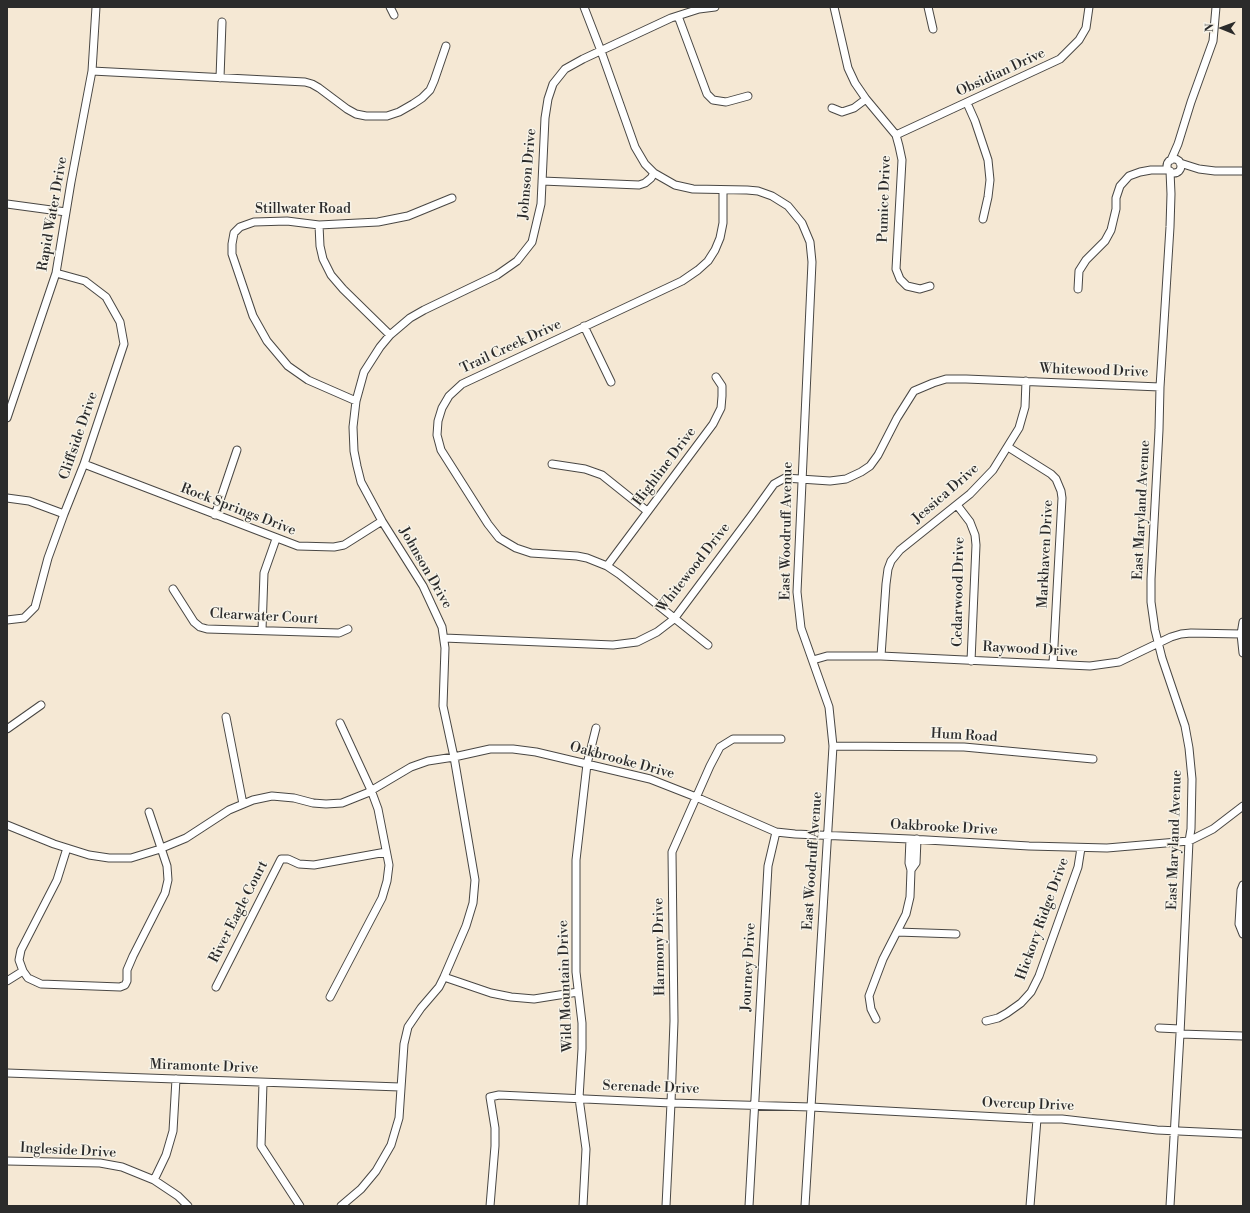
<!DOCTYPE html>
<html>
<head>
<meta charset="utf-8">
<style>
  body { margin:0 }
  #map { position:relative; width:1250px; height:1213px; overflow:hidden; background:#f5e8d4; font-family:"Libre Bodoni",serif }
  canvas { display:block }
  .frame { position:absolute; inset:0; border:8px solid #2b2b2b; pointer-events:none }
  .north { position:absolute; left:1202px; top:8px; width:40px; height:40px; -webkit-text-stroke:3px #f7f3e8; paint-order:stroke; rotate:271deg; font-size:11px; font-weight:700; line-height:16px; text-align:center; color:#2b2b2b }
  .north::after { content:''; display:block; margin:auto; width:14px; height:18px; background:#2b2b2b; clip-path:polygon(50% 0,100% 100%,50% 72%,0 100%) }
</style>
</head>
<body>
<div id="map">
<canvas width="1250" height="1213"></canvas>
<div class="frame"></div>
<div class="north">N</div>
</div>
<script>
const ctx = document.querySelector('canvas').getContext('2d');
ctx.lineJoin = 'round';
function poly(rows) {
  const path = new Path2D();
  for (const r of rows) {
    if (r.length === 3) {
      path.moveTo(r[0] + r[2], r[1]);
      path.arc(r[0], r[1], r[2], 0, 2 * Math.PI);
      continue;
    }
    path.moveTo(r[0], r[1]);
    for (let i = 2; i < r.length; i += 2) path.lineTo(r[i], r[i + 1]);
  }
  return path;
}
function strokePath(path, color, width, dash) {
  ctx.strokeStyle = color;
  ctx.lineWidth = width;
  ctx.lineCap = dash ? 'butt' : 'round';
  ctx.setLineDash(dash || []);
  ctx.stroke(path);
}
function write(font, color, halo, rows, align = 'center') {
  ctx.font = font + ' "Libre Bodoni",serif';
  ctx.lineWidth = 3;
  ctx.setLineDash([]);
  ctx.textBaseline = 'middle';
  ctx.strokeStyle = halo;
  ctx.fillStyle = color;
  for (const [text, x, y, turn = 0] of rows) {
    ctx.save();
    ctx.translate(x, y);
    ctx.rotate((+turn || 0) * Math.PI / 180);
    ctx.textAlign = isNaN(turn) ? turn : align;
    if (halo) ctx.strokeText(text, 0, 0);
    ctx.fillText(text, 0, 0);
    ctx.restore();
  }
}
const minor = poly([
  [390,7,394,15],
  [584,7,601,51,635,147,645,164,654,173,675,185,693,189,747,190,758,191,772,196,788,206,802,223,810,242,812,262,797,592,801,628,829,707,833,746,805,1206],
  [834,7,848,68,855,83,866,99,896,135,899,146,902,160,896,269,900,279,907,286,920,289,930,286],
  [928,7,933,29],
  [678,16,707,94,713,100,726,102,748,96],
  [92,71,305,82,312,84,319,88,347,109,356,114,366,116,387,116,399,112,413,104,422,98,430,90,434,81,446,46],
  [220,78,222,22],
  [967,103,975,121,988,160,990,180,988,197,983,219],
  [832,108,842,112,854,108,866,99],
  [896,135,1060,59,1079,40,1086,28,1089,7],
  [1174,166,7],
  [1171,160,1178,144,1191,102,1213,41,1216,7],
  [1180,163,1199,169,1215,171,1243,171],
  [1170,171,1171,194,1170,227,1160,387,1159,430,1151,579,1151,602,1155,630,1162,658,1185,726,1189,748,1192,779,1191,829,1189,841,1180,1034,1170,1206],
  [542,181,639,185,645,183,651,178,654,173],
  [7,204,66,212],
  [319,225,320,246,323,259,331,275,343,289,390,335],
  [1078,289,1079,271,1086,260,1105,241,1111,230,1116,209,1116,198,1120,186,1129,176,1140,172,1151,170,1168,170],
  [584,326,611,382],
  [356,401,308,380,288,366,267,341,253,316,232,254,232,244,234,233,240,227,254,222,287,221,319,225,378,222,408,216,452,198],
  [7,418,56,273,71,182,92,71,96,7],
  [1008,447,1051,474,1056,479,1061,491,1062,498,1053,664],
  [84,464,298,546,334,547,344,545,382,521],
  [552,464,585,469,602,475,647,511],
  [7,498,29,501,64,514],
  [957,505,970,522,975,535,976,545,971,661],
  [215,515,237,450],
  [607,566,713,424,721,408,722,396,722,386,716,377],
  [173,589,194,622,200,627,207,629,339,633,348,629],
  [7,620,24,618,35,607,48,558,64,514,84,464,124,344,120,322,106,297,85,281,56,273],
  [1243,622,1241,634,1243,653],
  [262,630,264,573,276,539],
  [444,638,613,645,637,642,657,632,674,619,751,516,774,484,785,478,830,481,846,479,861,472,870,466,878,455,897,418,914,391,933,383,946,379,966,379,1160,387],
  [708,645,619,574,607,566,587,558,577,556,531,553,516,548,499,538,488,524,441,450,437,435,438,421,442,408,449,396,462,384,682,281,698,270,708,261,715,250,720,238,723,223,723,190],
  [881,656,886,584,888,569,891,561,900,550,970,494,993,470,1019,428,1025,407,1026,381],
  [813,660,827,656,881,656,1090,666,1119,662,1171,637,1181,634,1191,633,1241,634],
  [226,717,243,804],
  [7,729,41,705],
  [833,746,964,747,1093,759],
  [7,825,54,844,89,855,109,858,131,858,157,850,186,838,229,810,253,800,272,796,294,798,313,803,326,804,342,803,367,793,411,767,428,761,454,757,490,749,513,749,536,752,650,779,696,797,776,832,795,834,910,839,1029,846,1107,848,1189,841,1213,829,1243,806],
  [67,848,57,880,21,950,19,960,23,971,28,978,41,984,120,987,125,985,127,981,127,970,133,956,165,893,168,880,167,866,149,812],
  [911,870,916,863,917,839],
  [1243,885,1241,890,1239,924,1243,934],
  [897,932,956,934],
  [444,977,491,993,511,997,534,999,578,992],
  [7,981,23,971],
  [216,987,281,859,288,859,299,864,314,865,386,852],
  [330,997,382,898,387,881,389,865,378,809,371,790,340,723],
  [876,1019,871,1009,869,996,883,959,906,914,910,897,911,870,909,863,910,839],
  [986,1021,998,1018,1007,1013,1021,1003,1031,992,1039,976,1078,867,1081,848],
  [1159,1028,1180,1029],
  [1180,1034,1243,1036],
  [7,1073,400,1087],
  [263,1083,261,1146,300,1206],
  [7,1161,100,1163,122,1167,154,1180,178,1196,188,1206],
  [154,1180,166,1155,173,1131,176,1079],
  [341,1206,361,1189,376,1171,391,1145,399,1118,404,1044,408,1027,421,1008,439,987,444,977,466,926,473,903,475,880,454,757,443,706,445,648,442,627,423,586,382,521,361,482,357,466,354,451,353,427,356,401,364,372,380,347,390,335,410,318,424,310,497,275,517,261,532,242,541,204,545,118,548,99,553,84,565,69,583,59,671,18,699,9,715,7],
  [490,1206,495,1146,495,1128,490,1097,499,1095,671,1103,811,1107,1037,1119,1062,1119,1157,1130,1243,1134],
  [583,1206,586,1149,579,1098,582,1049,582,1023,576,972,576,860,587,764,596,728],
  [666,1206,671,1103,674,1021,672,852,710,766,720,747,733,739,781,739],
  [749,1206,768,866,776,832],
  [1030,1206,1037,1119]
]);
strokePath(minor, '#494744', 9);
strokePath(minor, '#fff', 7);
write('14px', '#2b2b2b', '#f7f3e8', [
  ["Obsidian Drive",1001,73,-25],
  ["Johnson Drive",528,174,-85],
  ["Pumice Drive",885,199,-88],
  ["Stillwater Road",303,210],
  ["Rapid Water Drive",53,214,-80],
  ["Trail Creek Drive",511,347,-25],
  ["Whitewood Drive",1094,371,2],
  ["Cliffside Drive",79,436,-71],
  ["Highline Drive",665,467,-53],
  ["Jessica Drive",946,494,-41],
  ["Rock Springs Drive",238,510,21],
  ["East Maryland Avenue",1142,510,-87],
  ["East Woodruff Avenue",787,531,-89],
  ["Markhaven Drive",1046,554,-87],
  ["Johnson Drive",425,568,60],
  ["Whitewood Drive",694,568,-52],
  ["Cedarwood Drive",959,592,-89],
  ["Clearwater Court",264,617,3],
  ["Raywood Drive",1030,650,3],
  ["Hum Road",964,736,3],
  ["Oakbrooke Drive",622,761,15],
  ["Oakbrooke Drive",944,828,3],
  ["East Maryland Avenue",1175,840,-88],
  ["East Woodruff Avenue",813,861,-86],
  ["River Eagle Court",239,912,-63],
  ["Hickory Ridge Drive",1043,919,-70],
  ["Harmony Drive",660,947,-91],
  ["Journey Drive",749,967,-87],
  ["Wild Mountain Drive",566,986,-92],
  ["Miramonte Drive",204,1067,2],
  ["Serenade Drive",651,1088,2],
  ["Overcup Drive",1028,1105,2],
  ["Ingleside Drive",68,1151,3]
]);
</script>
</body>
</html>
